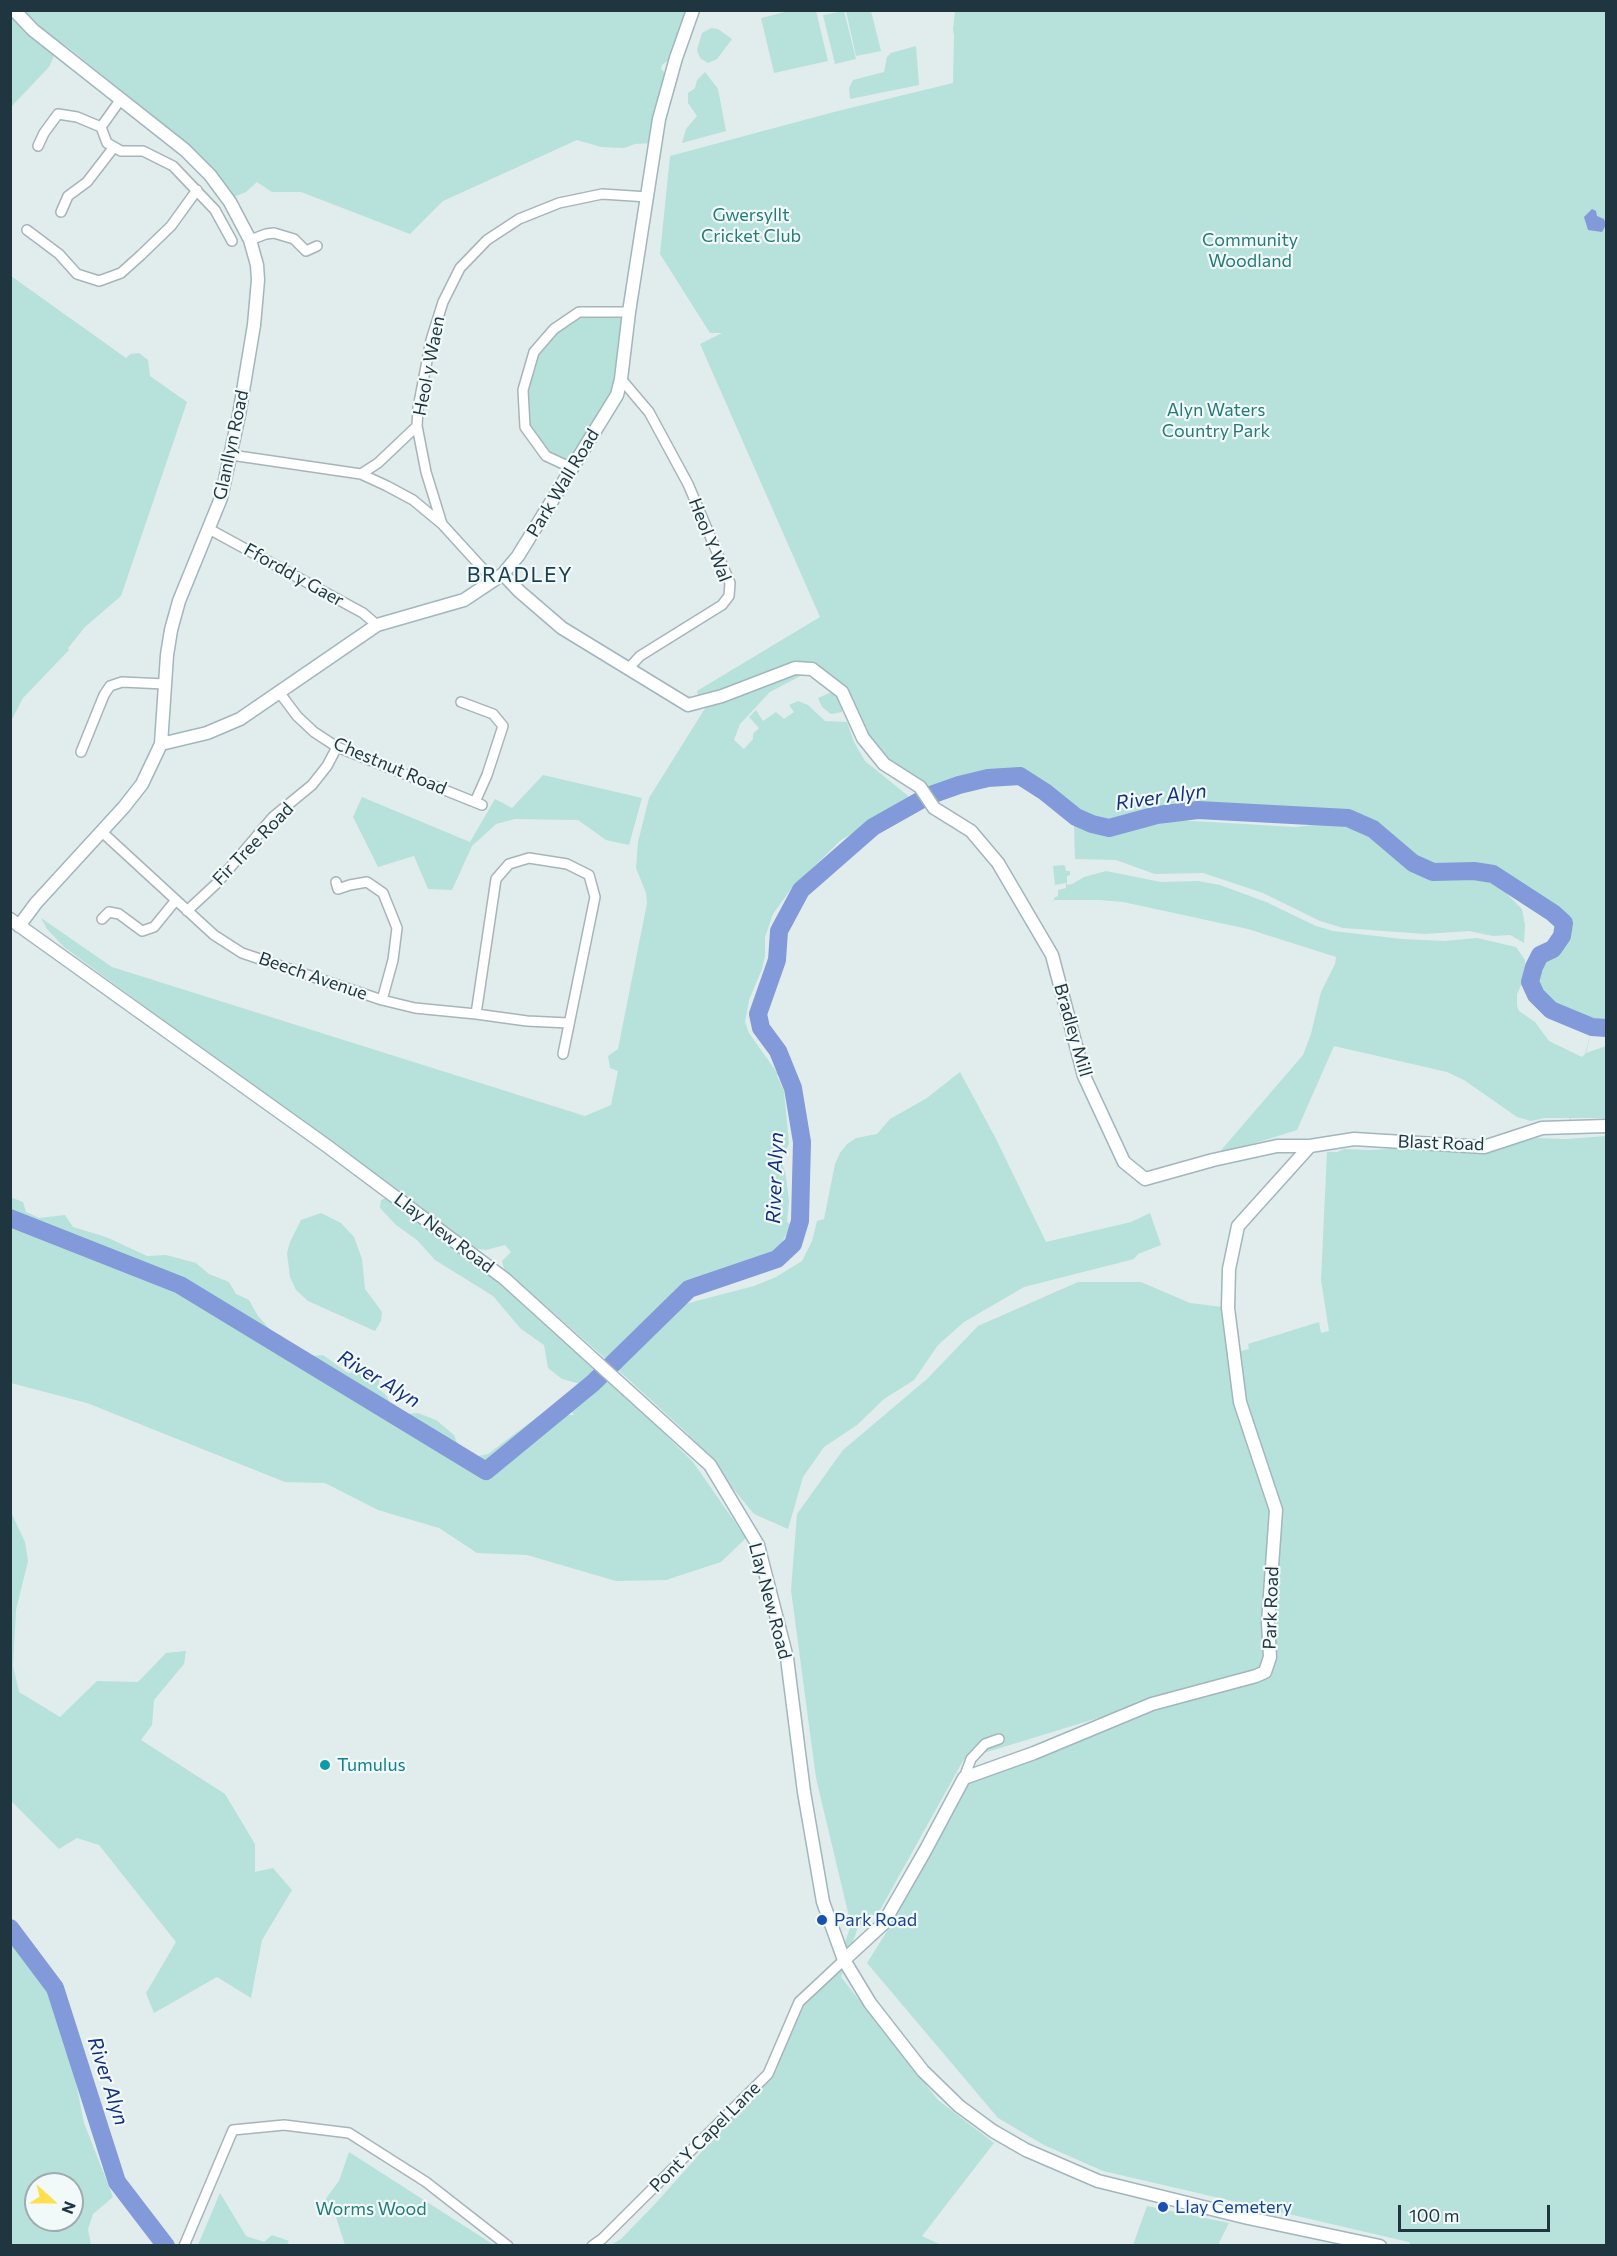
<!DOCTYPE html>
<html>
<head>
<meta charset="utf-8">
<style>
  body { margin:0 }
  #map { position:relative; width:1617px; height:2256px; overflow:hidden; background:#e1eced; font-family:Commissioner,sans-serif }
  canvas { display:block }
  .frame { position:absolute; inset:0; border:12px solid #1f3640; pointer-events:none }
  .north { position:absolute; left:24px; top:2172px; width:60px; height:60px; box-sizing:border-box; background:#f2f9f9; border:2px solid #9eabaf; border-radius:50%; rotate:111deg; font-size:16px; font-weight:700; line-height:24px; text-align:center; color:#1f3640 }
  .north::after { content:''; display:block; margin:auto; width:21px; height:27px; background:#ffdf4d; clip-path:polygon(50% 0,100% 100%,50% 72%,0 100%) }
  .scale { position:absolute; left:1398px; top:2205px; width:152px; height:27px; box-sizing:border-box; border:3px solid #1f3640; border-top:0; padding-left:8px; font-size:18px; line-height:21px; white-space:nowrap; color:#1f3640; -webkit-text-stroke:4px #f2f9f9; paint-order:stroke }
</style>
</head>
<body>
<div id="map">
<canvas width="1617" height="2256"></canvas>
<div class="frame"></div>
<div class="north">N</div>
<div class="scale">100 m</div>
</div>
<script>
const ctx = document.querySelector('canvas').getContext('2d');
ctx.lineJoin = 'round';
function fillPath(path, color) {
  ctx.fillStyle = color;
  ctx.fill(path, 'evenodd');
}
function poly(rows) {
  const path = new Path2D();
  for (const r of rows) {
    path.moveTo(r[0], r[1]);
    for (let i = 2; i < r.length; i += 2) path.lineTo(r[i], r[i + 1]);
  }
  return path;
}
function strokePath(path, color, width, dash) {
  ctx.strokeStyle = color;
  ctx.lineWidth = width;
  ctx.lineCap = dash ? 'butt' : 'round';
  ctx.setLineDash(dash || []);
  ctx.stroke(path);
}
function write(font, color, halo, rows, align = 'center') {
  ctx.font = font + ' Commissioner,sans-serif';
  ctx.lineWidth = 4.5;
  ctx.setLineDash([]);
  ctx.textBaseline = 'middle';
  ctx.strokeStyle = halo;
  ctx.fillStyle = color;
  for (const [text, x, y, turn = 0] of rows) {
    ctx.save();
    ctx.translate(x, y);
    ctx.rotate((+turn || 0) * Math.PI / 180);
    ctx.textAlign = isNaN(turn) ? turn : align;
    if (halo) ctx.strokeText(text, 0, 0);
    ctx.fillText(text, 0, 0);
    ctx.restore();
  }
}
fillPath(poly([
  [11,10,54,49,54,56,49,67,11,107],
  [683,10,686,15,672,62,667,61,662,65,661,69,668,76,652,143,635,144,624,148,601,147,577,140,443,201,410,234,301,192,272,192,257,182,246,192,234,197,190,146,69,48,37,27,19,11],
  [793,10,816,11,828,61,774,73,761,18],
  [844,11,856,59,835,64,823,15],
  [846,11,871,11,881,51,856,56],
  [955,11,1606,11,1606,1028,1592,1028,1586,1053,1606,1046,1606,1118,1571,1118,1566,1139,1606,1136,1606,2245,1411,2245,1409,2242,1103,2171,1044,2145,998,2118,867,1963,889,1928,968,1782,1155,1707,1272,1674,1262,1668,964,1759,880,1910,858,1927,841,1977,938,2100,994,2143,922,2236,941,2245,609,2246,621,2239,655,2204,770,2075,803,2003,834,1975,851,1925,816,1778,791,1590,797,1514,843,1450,927,1379,978,1326,1078,1282,1141,1282,1190,1303,1230,1308,1237,1352,1249,1349,1248,1344,1319,1322,1321,1333,1329,1331,1321,1280,1327,1152,1337,1152,1344,1149,1370,1150,1517,1143,1537,1138,1566,1139,1570,1118,1544,1118,1531,1121,1517,1117,1464,1080,1447,1072,1334,1046,1297,1130,1217,1155,1303,1055,1311,1034,1321,992,1335,964,1336,957,1248,929,1123,902,1100,900,1054,900,1054,898,1058,896,1058,890,1066,888,1066,883,1055,885,1053,866,1063,865,1065,866,1066,871,1070,871,1070,875,1067,876,1067,885,1072,884,1084,877,1106,871,1161,882,1198,881,1220,885,1266,902,1316,926,1333,931,1402,939,1444,941,1477,938,1516,947,1525,960,1525,964,1524,979,1517,994,1517,1006,1519,1011,1535,1022,1549,1041,1582,1057,1585,1054,1592,1028,1551,1010,1536,995,1530,982,1534,967,1540,955,1553,949,1562,936,1563,922,1493,874,1472,871,1433,872,1413,863,1373,829,1348,818,1198,810,1157,815,1109,828,1092,824,1076,817,1045,792,1020,776,988,778,959,785,928,796,885,763,863,738,844,691,815,663,699,700,697,691,820,617,700,344,722,333,710,333,660,254,670,156,834,112,953,83,954,35,953,30],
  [711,28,718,29,732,39,717,59,708,63,700,58,697,50,702,33],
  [916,46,919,85,850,99,849,88,853,80,884,72,887,57,891,53],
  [705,72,718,89,726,131,682,143,686,129,697,116,688,103,688,93,695,88,697,80],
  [11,276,126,358,130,354,139,353,148,360,150,376,187,402,121,596,85,627,68,648,69,650,23,698,11,721],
  [579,312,629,312,621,379,572,468,546,456,525,427,523,390,534,352],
  [795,671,804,674,770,692,740,724,734,740,744,749,753,739,753,734,759,728,749,717,756,710,763,721,776,712,784,719,794,712,789,705,798,701,808,705,825,721,847,722,854,742,865,761,912,799,841,840,791,889,773,914,765,937,765,956,762,969,749,1000,745,1022,749,1033,778,1074,777,1076,784,1091,789,1144,781,1159,786,1176,789,1201,787,1222,791,1225,778,1250,756,1260,729,1268,723,1274,681,1288,607,1360,504,1269,502,1261,511,1252,505,1245,486,1250,473,1248,64,947,47,929,41,918,112,967,585,1116,611,1105,618,1071,610,1068,608,1056,618,1049,647,903,646,893,636,868,638,842,649,798,709,702],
  [834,691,843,703,842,712,831,714,822,707,818,698],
  [543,775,642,798,629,845,606,840,578,820,515,819,496,824,472,846,452,890,428,889,414,856,378,867,353,817,362,797,470,842,495,799,512,808],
  [1176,820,1295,827,1335,823,1370,835,1388,851,1429,876,1441,879,1485,880,1500,887,1522,909,1525,925,1524,943,1510,935,1493,936,1469,931,1425,934,1343,928,1320,921,1263,893,1203,873,1155,874,1116,860,1075,859,1074,825,1094,832,1108,833,1134,830],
  [960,1072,996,1139,1046,1242,1131,1222,1150,1213,1161,1245,1138,1254,1134,1259,1024,1287,964,1322,938,1345,914,1380,884,1399,857,1425,824,1447,803,1477,788,1529,754,1514,687,1433,617,1369,656,1327,685,1304,754,1286,776,1277,802,1261,812,1241,817,1221,824,1219,835,1164,840,1153,847,1144,856,1138,877,1134,890,1119,927,1098],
  [10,1197,23,1202,26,1212,39,1218,65,1215,73,1227,106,1237,147,1256,166,1255,196,1263,209,1274,229,1282,236,1294,249,1300,258,1316,281,1342,304,1357,323,1355,348,1373,368,1370,379,1378,379,1389,386,1395,393,1408,407,1414,418,1413,436,1420,454,1435,460,1450,474,1457,488,1454,581,1384,562,1379,548,1368,544,1345,521,1329,493,1296,435,1260,417,1240,396,1225,380,1208,381,1200,388,1197,498,1280,609,1379,693,1462,746,1538,721,1562,666,1580,616,1581,527,1555,477,1553,439,1528,378,1510,325,1483,285,1482,87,1403,11,1383],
  [571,1397,580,1397,575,1402,572,1412,574,1415,565,1415,547,1429],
  [321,1213,341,1223,354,1237,362,1259,365,1289,382,1312,381,1321,375,1331,308,1301,296,1290,290,1277,287,1253,290,1242,301,1220],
  [10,1510,25,1542,28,1561,16,1610,13,1666,19,1692,60,1717,97,1681,138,1682,166,1653,186,1651,184,1664,154,1700,152,1725,141,1740,225,1794,255,1844,255,1872,273,1868,292,1890,262,1940,251,1998,217,1977,154,2013,146,1993,176,1942,99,1845,77,1838,59,1849,11,1801],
  [11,1922,38,1970,56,2009,75,2078,84,2123,113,2197,93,2214,88,2229,91,2245,11,2245],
  [36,2184,72,2184,72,2220,36,2220],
  [349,2152,494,2245,345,2245,334,2211,323,2206,327,2197,339,2181],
  [220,2193,246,2236,264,2242,272,2235,289,2241,287,2245,198,2245],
  [1147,2206,1229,2223,1218,2245,1133,2245]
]), '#b7e1db');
fillPath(poly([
  [1592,209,1596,211,1597,216,1604,219,1606,225,1602,232,1588,230,1584,217]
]), '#829ad9');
strokePath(poly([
  [10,1218,180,1285,486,1471,593,1383,689,1289,777,1259,793,1244,800,1221,802,1142,793,1088,778,1051,761,1028,758,1014,777,960,779,931,801,890,873,827,928,796,959,785,988,778,1020,776,1045,792,1076,817,1092,824,1109,828,1157,815,1198,810,1348,818,1373,829,1413,863,1433,872,1474,871,1493,874,1553,913,1564,923,1562,936,1553,949,1540,955,1534,967,1530,982,1536,995,1551,1010,1592,1027,1606,1028],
  [10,1928,55,1988,117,2182,166,2246]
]), '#829ad9', 18);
const street = poly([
  [121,99,101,127,107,143,121,151,143,151,173,166,215,210,232,241],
  [38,146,44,133,58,114,77,117,101,127],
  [61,212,68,196,87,182,114,147],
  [27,230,59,254,77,274,99,281,121,273,141,255,171,226,197,190],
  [250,240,266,234,274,233,294,239,306,251,317,246],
  [621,379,649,412,688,484,730,583,729,596,722,605,640,656,628,669],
  [231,455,361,474,387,486,413,500,442,524,494,581],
  [572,468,546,456,525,427,523,390,534,352,554,329,579,312,629,312],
  [361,474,378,463,417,426],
  [442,524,426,472,417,426,418,408,431,340,443,302,460,268,487,240,519,219,559,203,602,194,648,197],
  [209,529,363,613,377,625],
  [279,692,297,716,314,732,337,747,482,805],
  [461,702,493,714,503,726,487,775,475,802],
  [81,752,104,695,110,686,122,682,165,684],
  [102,832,214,935,242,953,382,1000,415,1008,476,1014,527,1021,568,1023],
  [336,882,338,889,350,885,367,882,383,893,397,928,393,960,382,1000],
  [187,911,217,883,273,817,312,785,327,766,337,747],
  [102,919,109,912,119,914,142,931,154,927,176,900],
  [476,1014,496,879,509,864,529,858,567,864,589,875,595,897,563,1054],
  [964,1778,971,1759,985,1744,999,1739],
  [184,2246,233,2130,284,2125,349,2133,426,2182,508,2246],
  [592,2246,602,2239,768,2074,799,2002,844,1960]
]);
const secondary = poly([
  [14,10,33,30,185,150,210,175,230,202,250,240,257,265,258,280,254,325,239,415,221,498,179,601,171,630,167,655,161,744,142,784,124,807,36,903,19,926],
  [503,574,519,591,562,628,688,705,722,696,795,668,812,669,842,692,863,738,884,764,920,787,934,808,971,831,998,863,1052,955,1084,1076,1124,1162,1145,1179,1213,1160,1277,1146,1310,1146,1354,1139,1484,1147,1542,1128,1606,1126],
  [161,744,207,733,240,719,377,625,464,600,503,574,518,556,617,395,621,379,629,312,659,119,676,58,693,10],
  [10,919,327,1146,505,1279,710,1465,758,1545,787,1658,804,1792,823,1902,844,1960,870,2003,923,2071,959,2106,993,2131,1026,2150,1098,2181,1248,2218,1380,2246],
  [844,1960,883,1924,925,1851,964,1778,1034,1753,1152,1704,1256,1676,1265,1672,1270,1657,1268,1623,1276,1510,1240,1402,1228,1308,1229,1269,1238,1226,1310,1146]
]);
strokePath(street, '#a7b5b9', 12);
strokePath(secondary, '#a1b6bd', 15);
strokePath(street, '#fff', 9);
strokePath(secondary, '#fff', 12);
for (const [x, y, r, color] of [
  [325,1765,6,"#0f9aa8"],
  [822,1920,6,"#1a4fb4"],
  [1163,2207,6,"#1a4fb4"]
]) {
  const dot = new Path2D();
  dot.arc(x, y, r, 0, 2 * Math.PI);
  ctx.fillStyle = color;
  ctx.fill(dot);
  strokePath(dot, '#f2f9f9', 2);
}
write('18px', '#247c78', '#f2f9f9', [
  ["Gwersyllt",751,215],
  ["Cricket Club",751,236],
  ["Community",1250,240],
  ["Woodland",1250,261],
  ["Alyn Waters",1216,410],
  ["Country Park",1216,431],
  ["Worms Wood",371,2209]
]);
write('18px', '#1f3640', '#f2f9f9', [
  ["Heol y Waen",429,366,-79],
  ["Glanllyn Road",231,445,-78],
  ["Park Wall Road",563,483,-59],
  ["Heol Y Wal",710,540,69],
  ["Ffordd y Gaer",294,575,29],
  ["Chestnut Road",390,766,23],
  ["Fir Tree Road",253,844,-46],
  ["Beech Avenue",313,976,19],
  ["Bradley Mill",1073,1030,74],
  ["Blast Road",1441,1143,2],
  ["Llay New Road",444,1233,37],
  ["Llay New Road",770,1601,75],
  ["Park Road",1271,1608,-88],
  ["Pont Y Capel Lane",705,2137,-45]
]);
write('18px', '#0d838f', '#f2f9f9', [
  ["Tumulus",337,1765]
], 'left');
write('18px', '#164399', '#f2f9f9', [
  ["Park Road",834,1920],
  ["Llay Cemetery",1175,2207]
], 'left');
write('italic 20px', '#122f83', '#f2f9f9', [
  ["River Alyn",1161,797,-8],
  ["River Alyn",775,1178,-88],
  ["River Alyn",379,1379,31],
  ["River Alyn",108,2081,72]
]);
ctx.letterSpacing = '1.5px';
write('21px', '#194054', '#f2f9f9', [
  ["BRADLEY",520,575]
]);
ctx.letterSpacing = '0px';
</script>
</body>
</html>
